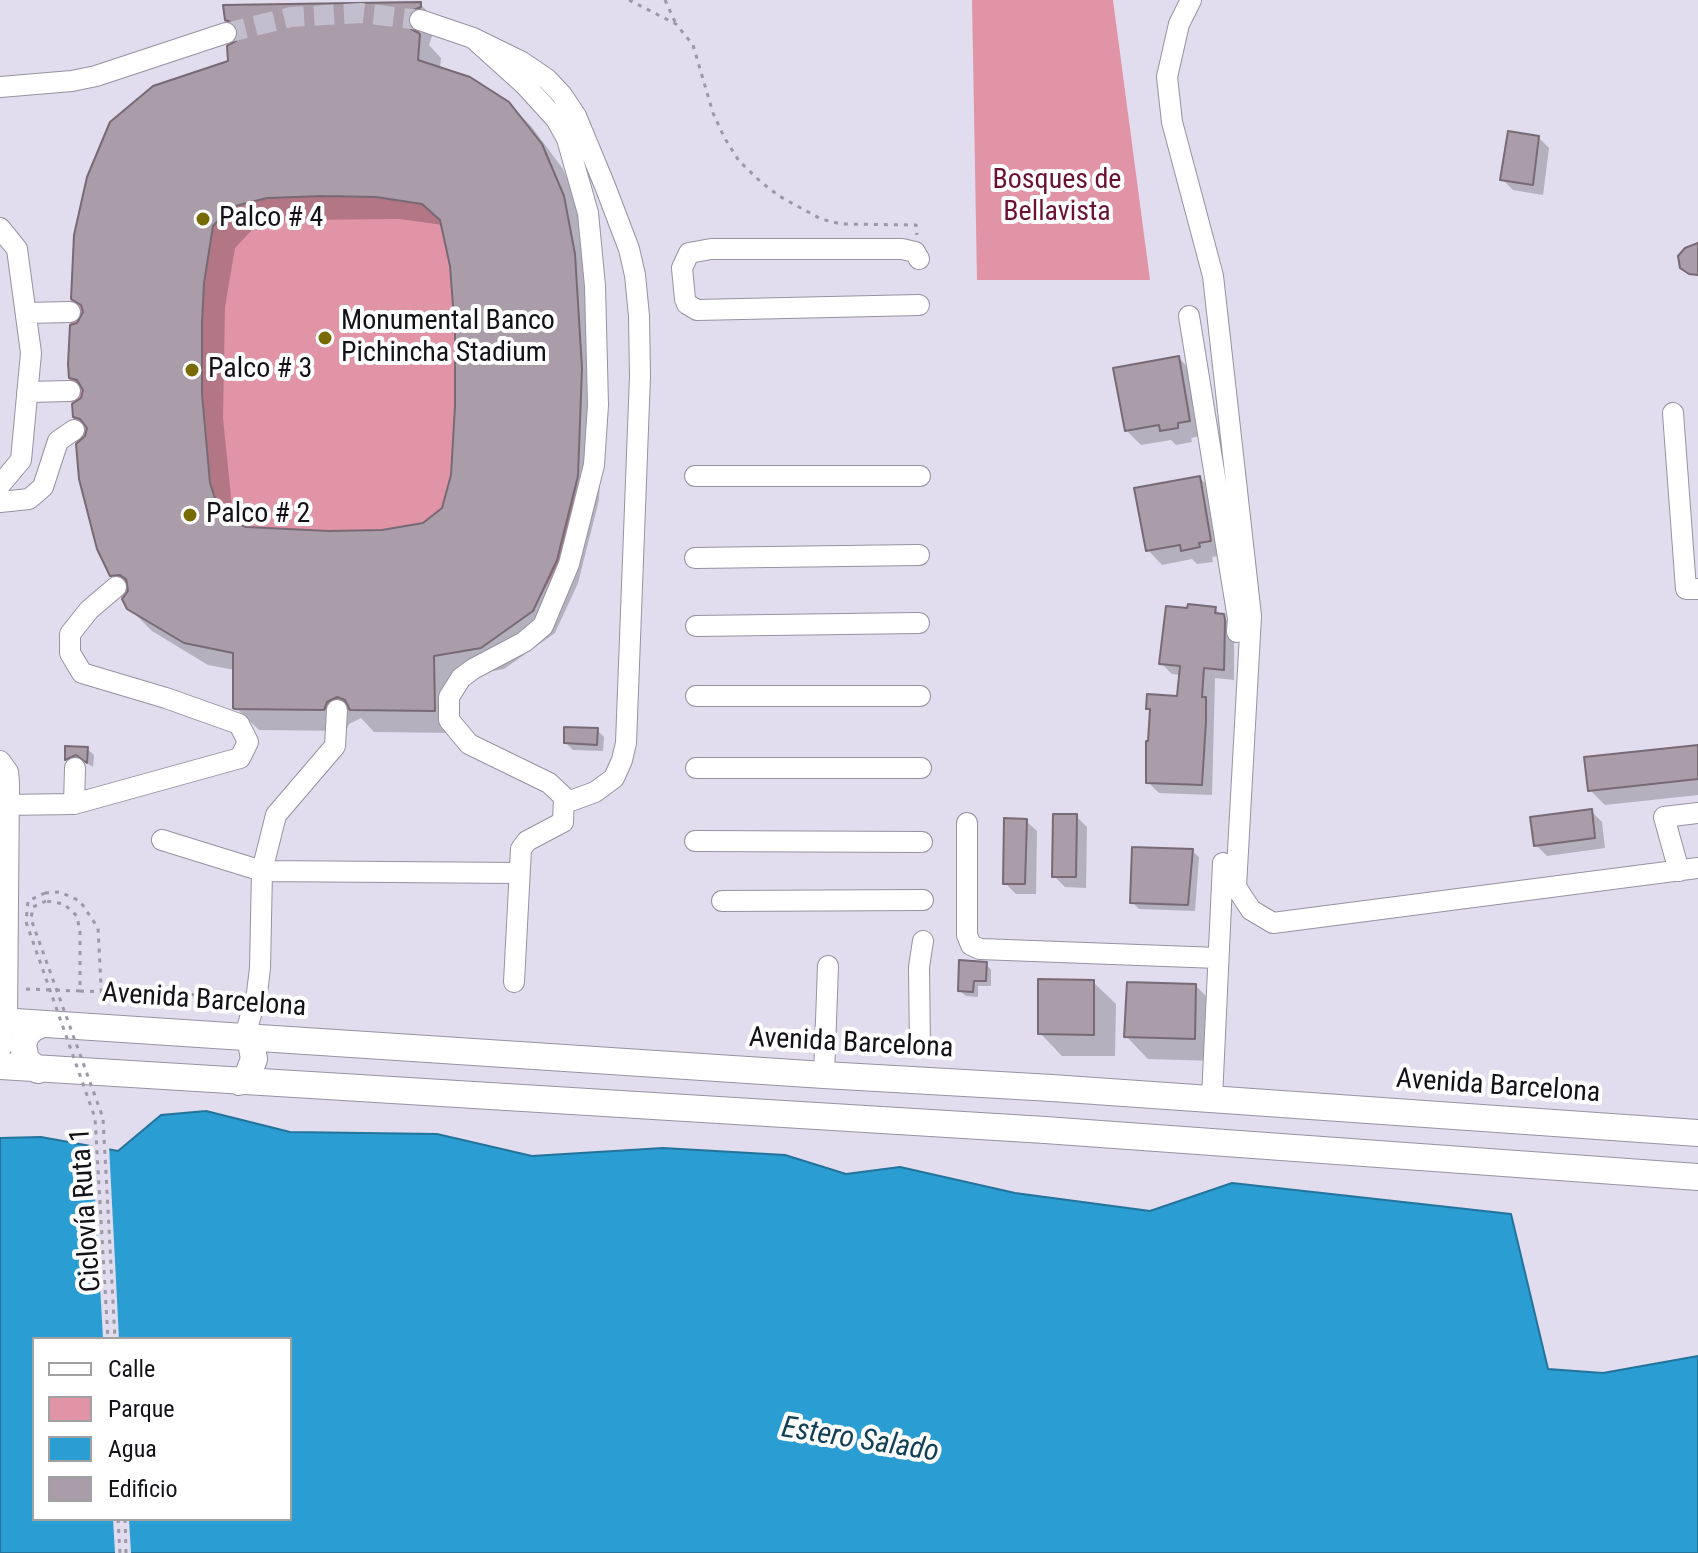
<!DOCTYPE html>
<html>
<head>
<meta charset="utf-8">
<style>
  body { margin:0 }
  #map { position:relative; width:1698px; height:1553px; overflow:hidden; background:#e1dcee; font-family:"Roboto Condensed",sans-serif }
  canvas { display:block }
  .legend { position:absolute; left:32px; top:1337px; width:260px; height:184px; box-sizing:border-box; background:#fff; border:2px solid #a1a0a3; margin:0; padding:10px 14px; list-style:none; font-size:24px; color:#141218 }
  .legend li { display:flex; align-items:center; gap:16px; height:40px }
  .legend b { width:40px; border:2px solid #a1a0a3 }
</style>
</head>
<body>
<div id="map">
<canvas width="1698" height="1553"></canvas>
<ul class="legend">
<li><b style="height:10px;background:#fff"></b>Calle</li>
<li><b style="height:22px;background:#e094a6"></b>Parque</li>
<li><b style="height:22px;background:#2a9dd2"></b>Agua</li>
<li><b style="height:22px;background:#ab9ca9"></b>Edificio</li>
</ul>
</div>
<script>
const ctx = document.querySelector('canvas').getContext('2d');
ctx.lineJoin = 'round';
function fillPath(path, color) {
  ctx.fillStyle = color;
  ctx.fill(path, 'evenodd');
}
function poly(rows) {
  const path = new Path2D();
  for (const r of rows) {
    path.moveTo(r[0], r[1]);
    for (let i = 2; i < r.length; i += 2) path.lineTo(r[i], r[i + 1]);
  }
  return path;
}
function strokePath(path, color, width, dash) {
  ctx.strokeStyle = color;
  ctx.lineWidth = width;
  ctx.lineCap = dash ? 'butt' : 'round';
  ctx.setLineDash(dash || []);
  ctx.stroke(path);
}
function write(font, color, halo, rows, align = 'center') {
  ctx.font = font + ' "Roboto Condensed",sans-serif';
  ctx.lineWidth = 8;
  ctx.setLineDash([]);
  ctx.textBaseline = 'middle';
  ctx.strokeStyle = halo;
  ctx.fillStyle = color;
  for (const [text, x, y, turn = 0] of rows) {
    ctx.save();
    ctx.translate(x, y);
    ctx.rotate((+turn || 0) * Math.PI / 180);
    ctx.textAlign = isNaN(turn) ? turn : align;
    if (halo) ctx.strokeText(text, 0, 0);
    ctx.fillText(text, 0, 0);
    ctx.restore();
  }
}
fillPath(poly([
  [972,0,1113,0,1150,280,977,280],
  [421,2,418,60,470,77,509,101,542,144,575,254,582,368,577,484,562,557,533,611,481,648,435,656,435,711,233,709,233,653,184,643,127,609,97,549,79,479,68,364,74,235,87,177,110,122,153,86,228,61,223,5]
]), '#e094a6');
const water = poly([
  [206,1111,290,1132,437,1134,532,1156,663,1148,785,1155,846,1174,900,1167,1015,1193,1150,1211,1232,1183,1511,1214,1548,1369,1603,1373,1698,1356,1698,1553,0,1553,0,1138,41,1137,118,1151,161,1115,206,1111],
  [34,1339,290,1339,290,1519,34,1519,34,1339]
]);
fillPath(water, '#2a9dd2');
strokePath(water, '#23739a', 2);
fillPath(poly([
  [92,1142,109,1145,119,1339,103,1339],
  [113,1519,129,1519,131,1553,115,1553]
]), '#e1dcee');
fillPath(poly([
  [420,4,443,27,433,33,429,45,441,58,440,69,508,103,531,126,563,169,585,220,604,391,599,500,578,583,555,633,504,669,456,678,457,733,374,732,361,718,349,724,346,731,259,730,235,707,235,670,208,665,152,631,128,607,130,593,112,575,87,437,89,430,75,416,85,391,71,377,79,324,84,310,73,298,230,63,240,33,227,19],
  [400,219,443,225,452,266,457,332,457,406,453,475,444,509,424,525,382,532,282,532,238,526,232,507,223,418,225,307,235,248,253,229,291,220],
  [1538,137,1549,148,1543,195,1513,190,1502,179],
  [1179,358,1193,373,1204,435,1191,438,1192,442,1176,445,1171,440,1141,445,1126,430],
  [1200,478,1215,493,1225,555,1212,557,1213,562,1197,564,1192,559,1162,565,1148,550],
  [1215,609,1234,627,1234,680,1215,678,1212,795,1159,793,1148,782,1152,711,1148,708,1179,698,1181,675,1172,674,1161,663],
  [597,730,604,737,603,751,573,750,566,743],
  [1698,747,1698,795,1605,805,1590,790],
  [67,748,87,749,94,755,93,767,84,761,73,766,67,759],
  [1591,811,1602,822,1605,848,1547,856,1536,845],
  [1076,816,1087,827,1086,888,1065,887,1054,876],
  [1026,821,1037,831,1036,894,1016,894,1005,883],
  [1192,851,1199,857,1195,911,1139,909,1132,902],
  [986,964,991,970,991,986,978,986,978,997,966,996,960,991],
  [1093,982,1116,1004,1115,1056,1062,1056,1040,1033],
  [1196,986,1218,1008,1216,1061,1148,1059,1126,1036]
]), '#0003');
const building = poly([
  [421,2,421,7,411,11,407,22,411,29,420,34,418,60,470,77,509,102,542,144,564,196,575,254,582,368,578,476,557,560,533,611,481,648,434,656,435,711,350,710,345,700,337,697,327,702,324,710,235,709,233,708,233,653,184,643,127,609,122,599,128,591,126,579,120,575,110,576,97,549,79,479,76,444,85,436,87,428,80,419,73,417,72,404,81,398,83,390,77,380,69,378,68,364,70,325,77,323,83,312,81,305,71,299,74,235,87,177,110,122,153,86,228,61,227,46,236,41,238,30,234,23,225,20,223,5,421,2],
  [323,196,376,197,422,204,440,220,450,266,455,332,455,406,451,475,442,508,423,523,382,530,329,531,246,527,221,517,210,483,202,394,202,323,204,283,213,226,231,207,267,198,323,196],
  [1508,131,1539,136,1533,185,1500,180,1508,131],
  [1698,243,1698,275,1689,274,1680,268,1678,256,1685,248,1698,243],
  [1179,356,1190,421,1178,423,1178,428,1160,431,1159,425,1125,431,1113,368,1179,356],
  [1200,476,1211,541,1199,543,1200,547,1181,551,1180,545,1146,551,1134,488,1200,476],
  [1188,604,1216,607,1215,613,1224,614,1225,620,1224,670,1204,668,1202,697,1206,697,1206,721,1202,785,1146,783,1146,741,1148,741,1150,709,1146,709,1147,694,1177,696,1180,666,1159,664,1166,606,1187,608,1188,604],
  [564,727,598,728,597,745,564,743,564,727],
  [1698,745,1698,779,1588,791,1584,757,1698,745],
  [65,746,88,747,87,763,76,755,65,760,65,746],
  [1592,809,1595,838,1534,846,1530,817,1592,809],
  [1053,814,1077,814,1076,877,1052,877,1053,814],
  [1004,818,1027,819,1025,884,1003,884,1004,818],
  [1132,847,1193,849,1188,905,1130,903,1132,847],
  [959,960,987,962,986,981,974,981,973,992,958,991,959,960],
  [1038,979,1094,980,1094,1035,1038,1034,1038,979],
  [1127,982,1196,984,1195,1039,1124,1037,1127,982]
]);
fillPath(building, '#ab9ca9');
strokePath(building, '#776a75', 2);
strokePath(poly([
  [226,33,291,17,361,13,420,20]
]), '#c2bece', 20, [20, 10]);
const minor = poly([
  [1191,0,1179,24,1167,77,1172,122,1213,276,1251,616,1236,887,1251,910,1273,923,1698,868],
  [420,20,473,38,522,62,547,79,562,95,576,116,605,186,629,249,635,275,639,316,640,376,626,743,622,760,614,778,595,792,565,803],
  [473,38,524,84,556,119,567,139,588,213,595,286,598,405,594,465,569,564,543,626,524,642,473,669,461,678,449,697,449,720,469,744,549,783,564,797,563,822,527,841,521,849,514,982],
  [0,87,72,81,96,76,226,33],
  [0,228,17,249,31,353,21,460,0,485],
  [919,259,915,252,902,249,711,249,689,253,682,268,685,299,687,304,697,310,919,305],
  [26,313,70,312],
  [1189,316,1238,619,1237,632],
  [27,392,70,391],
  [1673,413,1686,589,1698,589],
  [695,476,920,476],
  [0,502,29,499,43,487,58,441,74,430],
  [695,558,919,555],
  [696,626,919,623],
  [696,696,920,696],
  [0,761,8,772,9,783,7,1021],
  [696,768,921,768],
  [74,804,75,768],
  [0,805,74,804,240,758,248,742,239,724,166,698,82,673,70,653,70,634,89,610,116,587],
  [967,823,967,935,971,945,980,949,1218,958],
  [162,840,262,871,276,815,335,746,337,710],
  [695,841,922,842],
  [1679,871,1664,817,1698,813],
  [722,901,923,900],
  [245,1036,257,993,260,968,262,871,519,873],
  [920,1047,919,967,923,941],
  [824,1075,828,966],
  [1212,1098,1223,863]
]);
const major = poly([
  [0,1021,824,1075,1052,1088,1698,1133],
  [0,1040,0,1044],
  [0,1066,1045,1130,1698,1177],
  [38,1070,26,1060,23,1045,26,1035,33,1028,43,1024],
  [239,1082,248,1075,254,1059,251,1042,245,1036]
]);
strokePath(minor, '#9692a2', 22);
strokePath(major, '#9692a2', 28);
strokePath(poly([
  [629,0,676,24,693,45,713,113,724,137,739,161,761,182,779,196,821,219,841,224,916,225,917,235],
  [665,0,676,24],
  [45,893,60,892,80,901,98,928,102,1005],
  [26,989,80,991,80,932,77,916,64,904,46,901],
  [80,991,235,996],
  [118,1519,120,1553],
  [125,1519,126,1553]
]), '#9c98a6', 3, [4, 6]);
strokePath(minor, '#fff', 20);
strokePath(major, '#fff', 26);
strokePath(poly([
  [45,893,28,901,26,922,95,1118,108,1339],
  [46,901,33,907,31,919,103,1118,115,1339]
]), '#9c98a6', 3, [4, 6]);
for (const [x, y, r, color] of [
  [203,219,8,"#786b04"],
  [325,338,8,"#786b04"],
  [192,370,8,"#786b04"],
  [190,515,8,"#786b04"]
]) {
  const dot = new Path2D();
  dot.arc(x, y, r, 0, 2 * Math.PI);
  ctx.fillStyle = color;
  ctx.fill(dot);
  strokePath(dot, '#fff', 3);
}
write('28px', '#6b1234', '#fff', [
  ["Bosques de",1057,181],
  ["Bellavista",1057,213]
]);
write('28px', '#141218', '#fff', [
  ["Palco # 4",219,219],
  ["Monumental Banco",341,322],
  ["Pichincha Stadium",341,354],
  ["Palco # 3",208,370],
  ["Palco # 2",206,515]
], 'left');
write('28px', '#141218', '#fff', [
  ["Avenida Barcelona",204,1001,4],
  ["Avenida Barcelona",851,1044,3],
  ["Avenida Barcelona",1498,1087,4],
  ["Ciclovía Ruta 1",87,1210,-94]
]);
write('italic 30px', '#113f55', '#fff', [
  ["Estero Salado",860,1441,9]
]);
</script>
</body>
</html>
